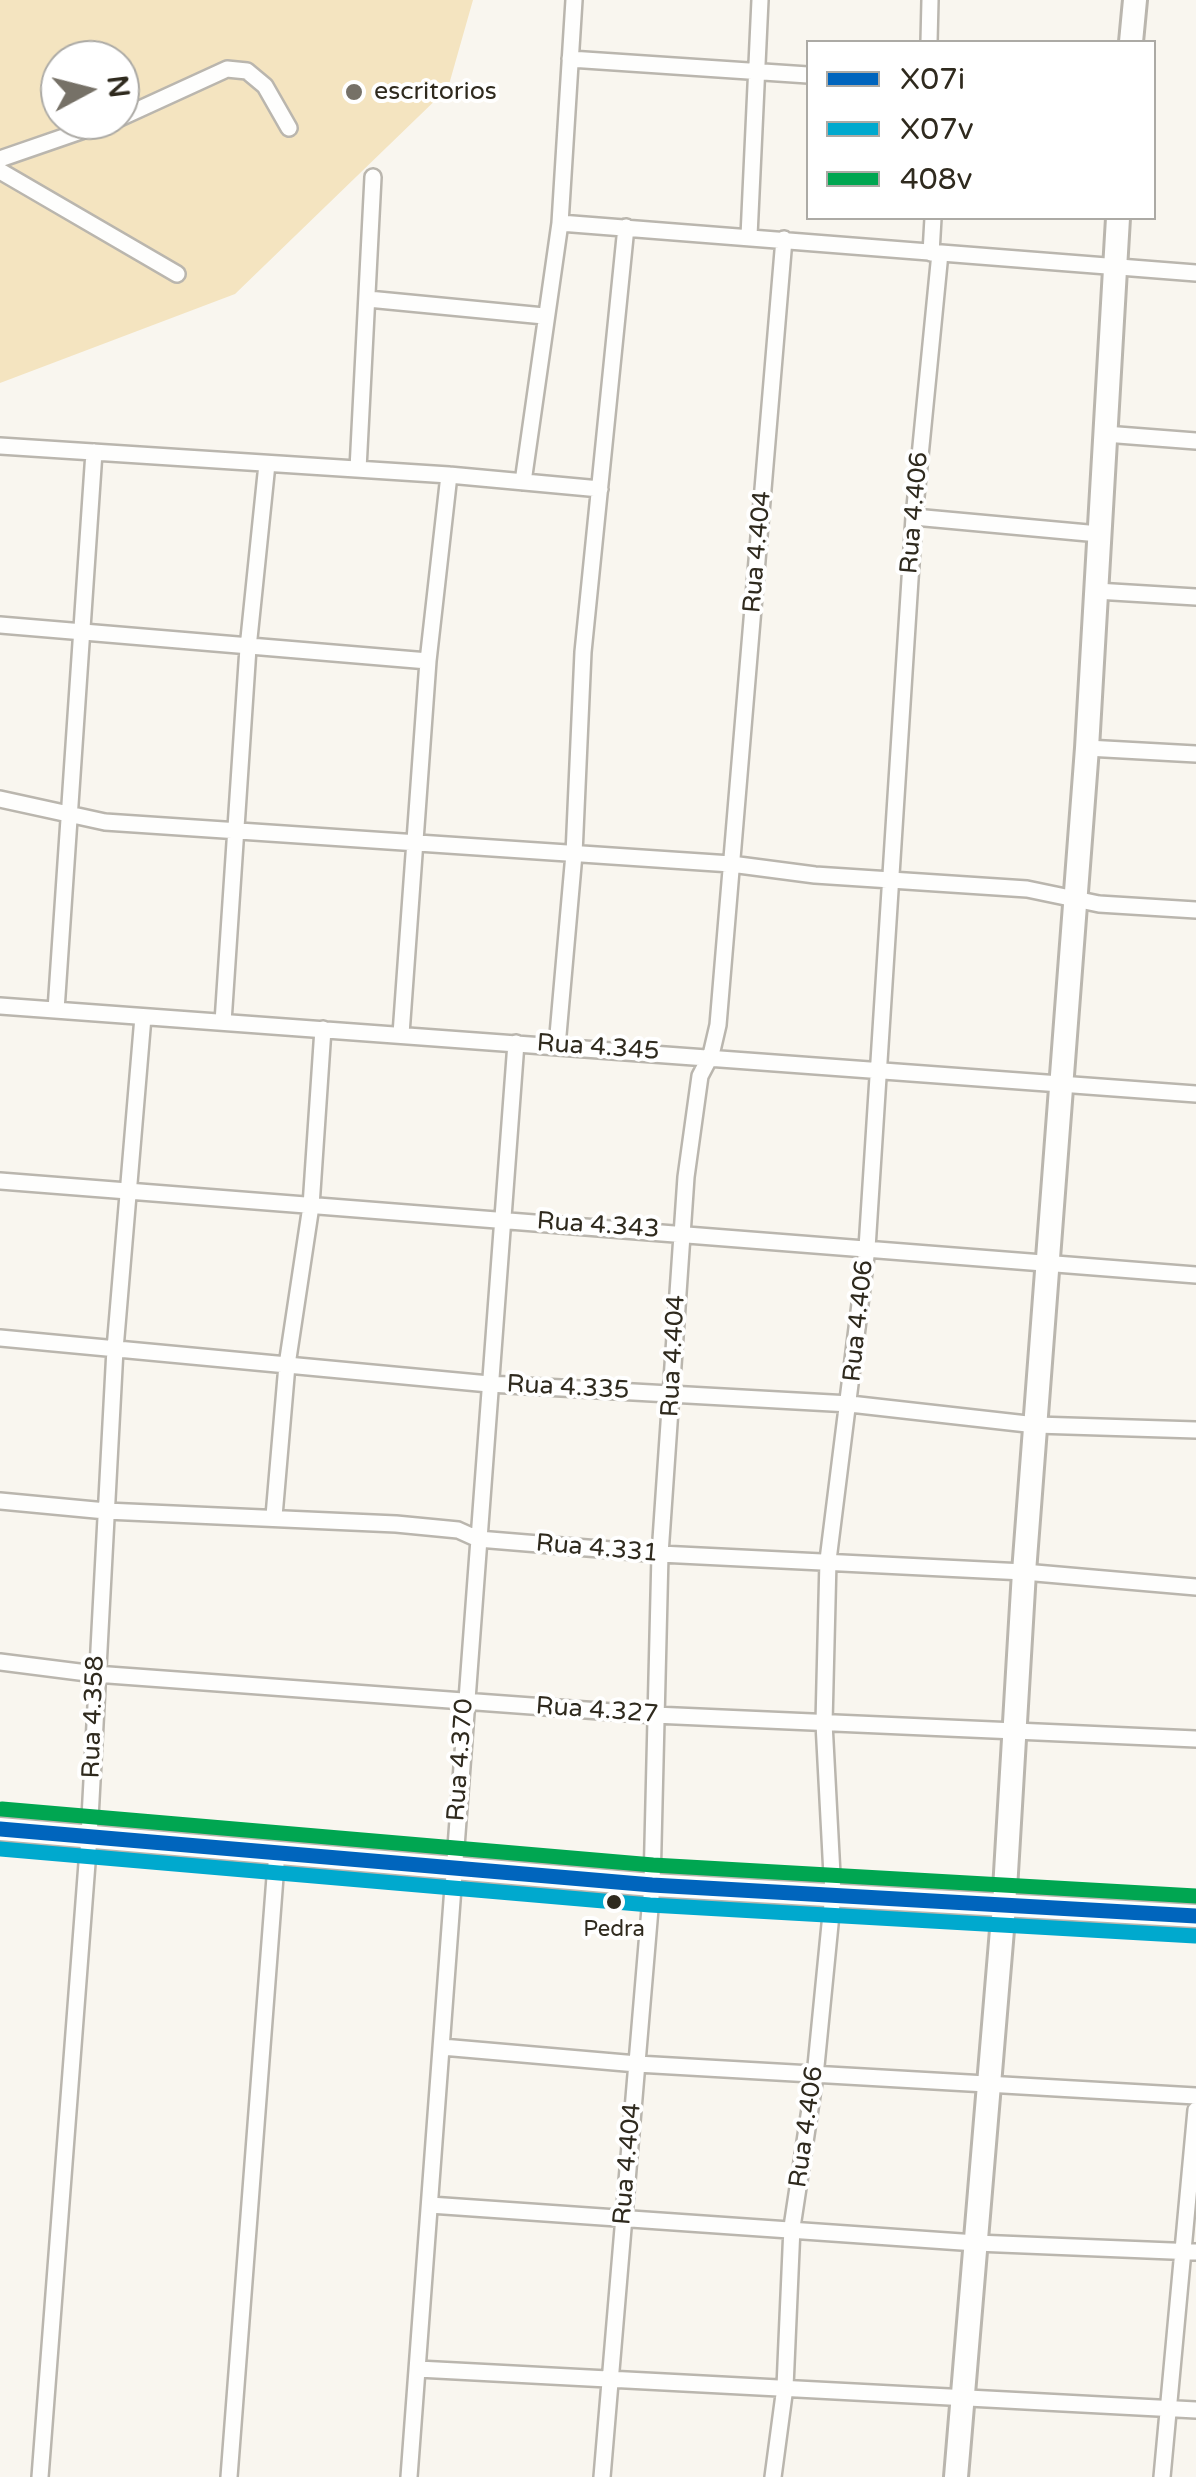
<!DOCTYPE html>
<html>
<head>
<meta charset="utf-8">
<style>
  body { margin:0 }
  #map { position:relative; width:1196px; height:2477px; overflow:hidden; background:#f9f6ef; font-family:"Varela Round",sans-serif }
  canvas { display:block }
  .legend { position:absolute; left:806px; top:40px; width:350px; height:180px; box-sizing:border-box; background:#fff; border:2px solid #acaaa5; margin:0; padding:12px 18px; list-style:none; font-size:30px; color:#2f2a1e }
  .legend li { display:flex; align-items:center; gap:20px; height:50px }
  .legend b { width:50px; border:2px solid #acaaa5 }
  .north { position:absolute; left:40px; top:40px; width:100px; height:100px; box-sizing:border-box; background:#fff; border:2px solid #acaaa5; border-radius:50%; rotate:83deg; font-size:28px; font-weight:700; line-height:40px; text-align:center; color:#2f2a1e }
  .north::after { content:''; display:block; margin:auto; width:35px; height:45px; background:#767167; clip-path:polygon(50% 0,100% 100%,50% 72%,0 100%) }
</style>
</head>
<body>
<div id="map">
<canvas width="1196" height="2477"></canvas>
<ul class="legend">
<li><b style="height:12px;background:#0065bd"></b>X07i</li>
<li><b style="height:12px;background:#00a9ce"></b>X07v</li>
<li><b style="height:12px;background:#00a651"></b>408v</li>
</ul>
<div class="north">N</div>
</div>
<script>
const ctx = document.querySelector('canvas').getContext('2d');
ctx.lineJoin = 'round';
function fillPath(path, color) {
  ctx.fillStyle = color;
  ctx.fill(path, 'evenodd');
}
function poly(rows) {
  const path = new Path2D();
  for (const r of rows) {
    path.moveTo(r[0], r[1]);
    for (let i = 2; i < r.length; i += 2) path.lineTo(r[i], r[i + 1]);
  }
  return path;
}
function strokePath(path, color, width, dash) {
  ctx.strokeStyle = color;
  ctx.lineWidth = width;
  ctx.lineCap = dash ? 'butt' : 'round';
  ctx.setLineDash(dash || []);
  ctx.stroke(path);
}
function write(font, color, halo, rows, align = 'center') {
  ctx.font = font + ' "Varela Round",sans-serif';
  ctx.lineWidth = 8;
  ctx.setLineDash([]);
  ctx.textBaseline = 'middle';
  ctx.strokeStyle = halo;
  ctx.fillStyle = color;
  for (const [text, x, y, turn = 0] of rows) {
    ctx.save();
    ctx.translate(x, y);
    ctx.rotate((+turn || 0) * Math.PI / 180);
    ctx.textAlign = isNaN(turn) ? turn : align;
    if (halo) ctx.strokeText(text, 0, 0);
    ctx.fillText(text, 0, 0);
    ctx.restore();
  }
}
fillPath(poly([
  [0,0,473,0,448,88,235,294,0,383],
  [60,60,120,60,120,120,60,120]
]), '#f4e4c0');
const street = poly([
  [929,42,930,0],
  [570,59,808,75],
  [120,118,227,69,247,71,265,86,289,128],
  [0,159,113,120],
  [0,171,177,274],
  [560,223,1196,273],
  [749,236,760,0],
  [931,253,933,218],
  [368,299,544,316],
  [1105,434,1196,441],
  [0,446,449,475,600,489],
  [358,469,373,177],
  [523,482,560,223,574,0],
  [914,517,1099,534],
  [1096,591,1196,597],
  [0,625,428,661],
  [1087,748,1196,754],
  [0,799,105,822,731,864,815,875,1027,889,1099,904,1196,910],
  [0,1006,1196,1094],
  [56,1010,94,452],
  [223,1022,248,648,267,464],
  [401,1034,428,661,449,475],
  [557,1046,574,854,583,652,626,227],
  [0,1181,1196,1275],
  [0,1338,489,1384,850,1404,1036,1425,1196,1430],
  [0,1501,106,1511,396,1524,458,1530,478,1539,660,1554,1024,1572,1196,1587],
  [274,1516,287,1365,311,1206,323,1029],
  [0,1662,95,1674,654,1715,1196,1739],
  [442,2047,637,2064,1196,2096],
  [430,2205,976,2243,1196,2252],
  [418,2369,1196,2410],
  [40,2477,89,1837,115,1349,143,1017],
  [229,2477,277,1851],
  [409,2477,516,1043],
  [602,2477,652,1885,660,1554,686,1177,700,1076,711,1055,718,1025,784,239],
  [773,2477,785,2387,792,2227,815,2076,833,1894,824,1723,828,1560,867,1248,914,517,940,253],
  [1162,2477,1196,2110]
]);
const secondary = poly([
  [1131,42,1135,0],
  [0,1829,652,1885,1196,1916],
  [956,2477,1004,1906,1024,1572,1087,748,1118,218]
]);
strokePath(street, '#bab6ae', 20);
strokePath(secondary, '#bab6ae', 28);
strokePath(street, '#fefefd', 15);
strokePath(secondary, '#fefefd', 22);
strokePath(poly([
  [0,1829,652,1885,1196,1916]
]), '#0065bd', 15);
strokePath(poly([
  [0,1849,650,1905,1195,1936]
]), '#00a9ce', 15);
strokePath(poly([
  [2,1809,653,1865,1196,1896]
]), '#00a651', 15);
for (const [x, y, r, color] of [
  [354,92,10,"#767167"],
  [614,1902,9,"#2f2a1e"]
]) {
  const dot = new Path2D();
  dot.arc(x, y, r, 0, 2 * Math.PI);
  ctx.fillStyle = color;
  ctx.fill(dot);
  strokePath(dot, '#fff', 4);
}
write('22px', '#2f2a1e', '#fff', [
  ["Pedra",614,1930]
]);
write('25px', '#2f2a1e', '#fff', [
  ["escritorios",374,92]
], 'left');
write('25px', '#2f2a1e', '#fff', [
  ["Rua 4.406",915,513,-85],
  ["Rua 4.404",758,552,-85],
  ["Rua 4.345",598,1048,4],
  ["Rua 4.343",598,1226,4],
  ["Rua 4.406",859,1321,-84],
  ["Rua 4.404",674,1356,-87],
  ["Rua 4.335",568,1388,3],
  ["Rua 4.331",597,1549,5],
  ["Rua 4.327",597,1711,4],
  ["Rua 4.358",94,1717,-88],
  ["Rua 4.370",461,1760,-86],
  ["Rua 4.406",807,2127,-82],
  ["Rua 4.404",628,2164,-85]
]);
</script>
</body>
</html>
